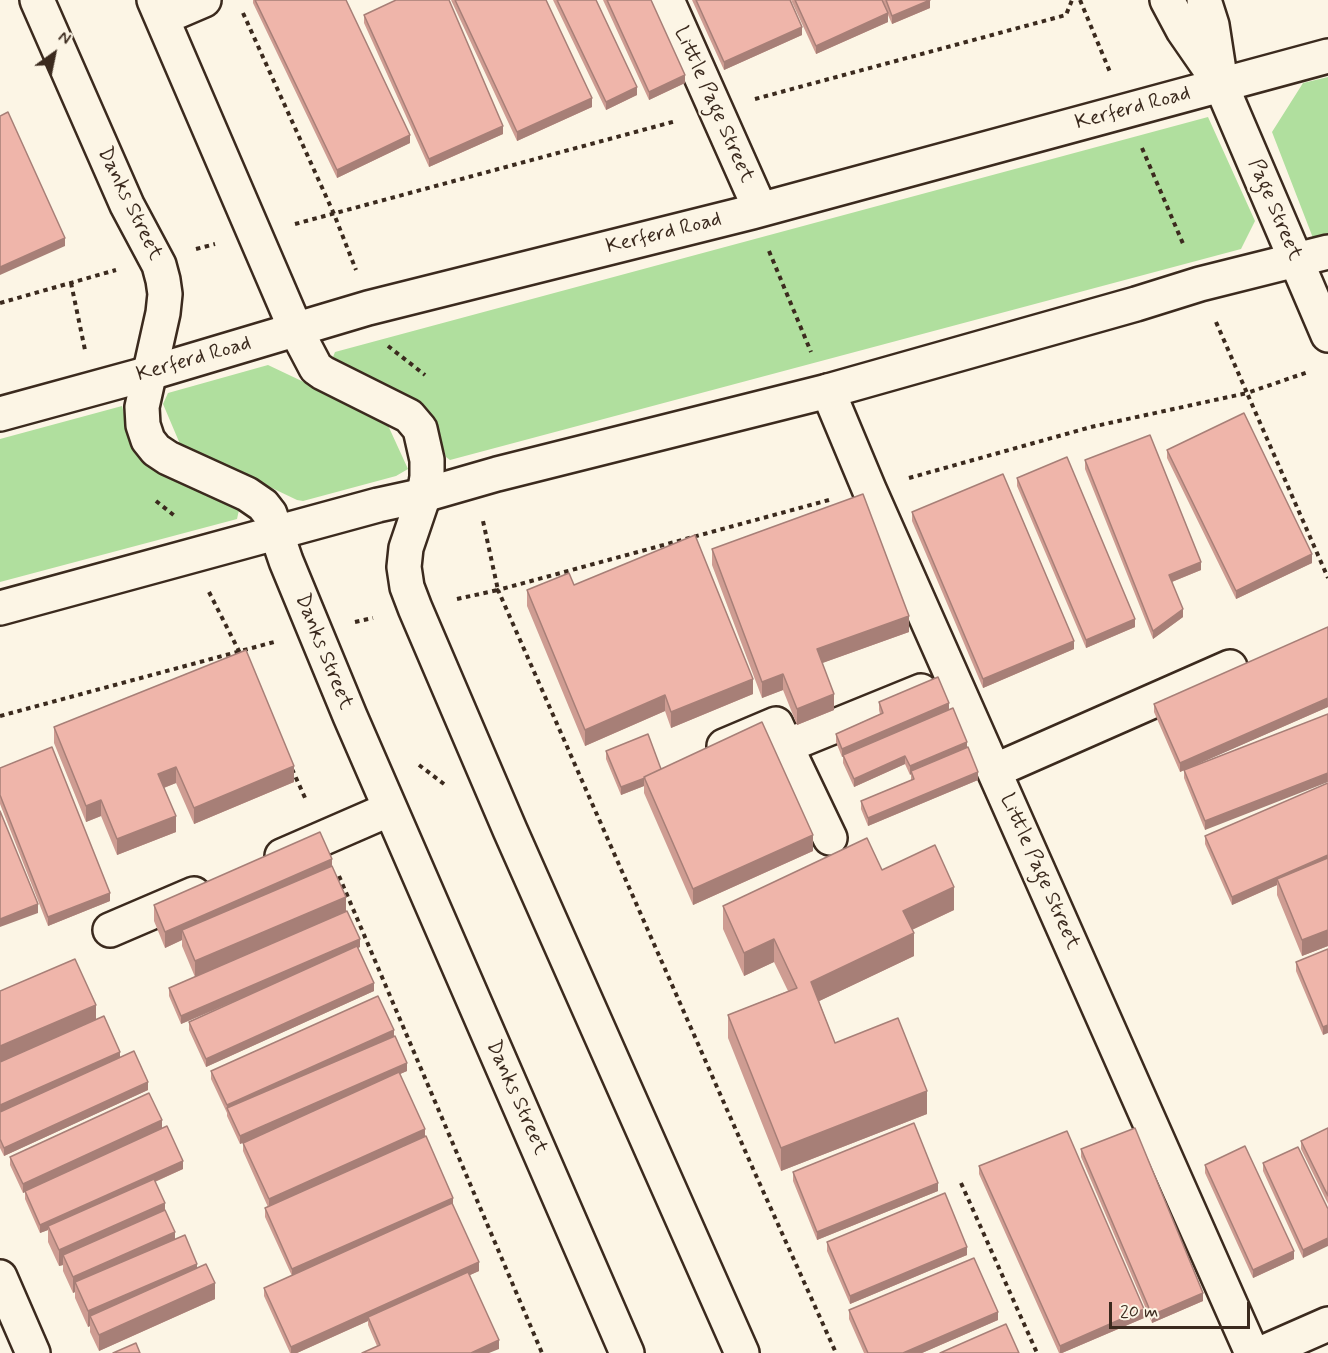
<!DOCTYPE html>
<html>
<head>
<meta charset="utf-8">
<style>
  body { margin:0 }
  #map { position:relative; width:1328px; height:1353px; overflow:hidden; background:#fcf5e5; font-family:Mynerve,sans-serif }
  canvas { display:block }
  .north { position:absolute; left:24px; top:24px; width:60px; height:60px; -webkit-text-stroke:4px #fcf5e5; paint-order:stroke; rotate:33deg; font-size:16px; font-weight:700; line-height:24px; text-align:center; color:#3b2a1e }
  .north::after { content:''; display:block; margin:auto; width:21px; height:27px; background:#3b2a1e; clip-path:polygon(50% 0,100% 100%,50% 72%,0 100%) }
  .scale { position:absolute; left:1109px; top:1302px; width:141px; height:27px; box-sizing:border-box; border:3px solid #3b2a1e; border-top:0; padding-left:8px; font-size:18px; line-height:21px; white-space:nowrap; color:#3b2a1e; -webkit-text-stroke:4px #fcf5e5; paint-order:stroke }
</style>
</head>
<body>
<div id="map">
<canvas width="1328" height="1353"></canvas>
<div class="north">N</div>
<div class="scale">20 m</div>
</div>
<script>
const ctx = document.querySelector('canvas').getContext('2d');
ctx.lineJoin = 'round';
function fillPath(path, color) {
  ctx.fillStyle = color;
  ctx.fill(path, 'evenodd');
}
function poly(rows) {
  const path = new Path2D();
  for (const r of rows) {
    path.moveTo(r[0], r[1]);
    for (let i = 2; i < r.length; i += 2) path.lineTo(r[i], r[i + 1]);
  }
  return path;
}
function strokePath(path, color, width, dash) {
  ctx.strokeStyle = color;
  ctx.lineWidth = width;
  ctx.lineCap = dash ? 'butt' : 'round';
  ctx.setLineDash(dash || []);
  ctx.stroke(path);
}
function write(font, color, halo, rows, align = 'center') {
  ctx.font = font + ' Mynerve,sans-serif';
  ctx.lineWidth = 4.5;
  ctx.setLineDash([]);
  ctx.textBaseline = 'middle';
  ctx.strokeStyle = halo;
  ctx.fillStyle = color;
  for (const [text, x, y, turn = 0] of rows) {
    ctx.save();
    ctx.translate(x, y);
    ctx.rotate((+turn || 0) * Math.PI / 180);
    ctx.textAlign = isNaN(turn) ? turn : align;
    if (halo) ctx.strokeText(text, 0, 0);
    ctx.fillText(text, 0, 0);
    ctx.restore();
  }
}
fillPath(poly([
  [1328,77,1328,233,1313,238,1272,132,1303,83],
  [1208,117,1255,221,1241,249,450,460,446,457,436,425,421,404,333,357,335,352],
  [268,365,386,421,408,469,396,476,303,501,297,500,180,444,163,404,168,393],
  [122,406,132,442,141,460,157,472,239,510,237,519,0,582,0,439]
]), '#b0df9e');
const minor = poly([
  [37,0,127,205,159,265,163,280,165,294,163,313,142,407,143,425,148,440,156,450,168,458,247,494,263,505,270,514,286,561,350,716,627,1353],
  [154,0,296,330,316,368,323,373,409,416,420,429,427,460,427,477,424,495,406,548,404,567,407,587,415,608,510,830,742,1353],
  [667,0,760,209],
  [1167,0,1183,30,1221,85,1328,335],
  [1204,0,1212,25,1220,77],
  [162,18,204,0],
  [828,391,869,489,1252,1353],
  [724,746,776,724,786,746,921,691],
  [786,746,830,838],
  [994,771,1230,667],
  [282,856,390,809],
  [110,930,194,894],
  [0,1277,33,1353],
  [1262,1353,1328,1324]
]);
const major = poly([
  [0,414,150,373,368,308,752,212,1328,56],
  [0,608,378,505,424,495,497,474,828,391,1136,304,1200,284,1328,252]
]);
strokePath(minor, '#3b2a1e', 38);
strokePath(major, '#3b2a1e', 38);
strokePath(poly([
  [1080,0,1110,72],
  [243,13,334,214,356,270],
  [755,99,1066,15,1072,0],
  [1142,148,1184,246],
  [295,224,676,121],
  [196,249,215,244],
  [769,251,811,352],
  [71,283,85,350],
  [0,303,116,270],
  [1216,322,1247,393,1308,372],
  [388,346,425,375],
  [909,478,1091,427,1247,393,1328,578],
  [829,500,498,590,754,1171,836,1353],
  [156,501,176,517],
  [209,592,241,655],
  [457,599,498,590,483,521],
  [355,622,373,618],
  [0,716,274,642],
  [419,765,444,784],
  [292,769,306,800],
  [339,876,542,1353],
  [961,1183,1037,1353]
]), '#3b2a1e', 4, [4.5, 4.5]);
strokePath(minor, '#fcf5e5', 33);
strokePath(major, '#fcf5e5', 33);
fillPath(poly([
  [253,0,346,0,410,143,337,178,253,3],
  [451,0,546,0,592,107,517,141],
  [553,0,596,0,637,95,606,110],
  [603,0,651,0,685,83,649,100],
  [692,0,790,0,802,35,724,70],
  [791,0,930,0,930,8,892,24,888,15,888,22,816,54],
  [364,15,503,134,429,167,364,23],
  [1167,450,1312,563,1236,599,1167,458],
  [1085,460,1201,570,1172,582,1183,617,1153,639,1085,469],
  [1017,478,1135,627,1086,648,1017,486],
  [912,512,1074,649,983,688,912,521],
  [712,549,909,632,822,663,834,710,797,725,783,690,762,698,712,565],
  [574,585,753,694,671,728,665,711,585,746,527,606,527,590],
  [879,702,949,710,967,748,978,780,868,826,861,809,861,801,911,780,911,774,910,775,905,764,854,787,843,763,843,756,842,757,836,742,836,734,880,714,879,710],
  [1154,704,1328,707,1186,769,1328,714,1205,830,1184,778,1184,770,1180,772,1154,712],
  [54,727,294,782,194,824,176,783,164,788,176,832,117,855,101,816,86,822,54,743],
  [606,751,661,769,813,851,693,905,644,793,644,786,621,795,606,759],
  [0,768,110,901,48,926,0,804],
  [1328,783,1328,946,1302,956,1277,895,1277,885,1232,905,1205,844,1205,836],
  [332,866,346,912,360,947,358,948,374,991,206,1067,189,1030,189,1022,257,992,181,1024,169,996,169,988,195,977,182,946,182,940,165,948,154,921,154,905],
  [882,870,954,910,912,930,914,956,819,1001,835,1043,927,1114,781,1171,728,1038,728,1015,788,991,774,962,744,976,723,929,723,906],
  [1328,949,1323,1035,1296,971,1296,962],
  [0,991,96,1020,120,1057,148,1090,4,1156,0,1148],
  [394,1036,407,1071,400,1074,479,1271,470,1275,499,1349,377,1346,368,1325,368,1321,297,1353,290,1353,264,1296,264,1288,292,1276,265,1217,265,1208,268,1207,243,1151,243,1143,259,1136,240,1144,227,1116,227,1113,211,1079,211,1071],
  [1328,1128,1328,1204,1301,1149,1301,1141],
  [162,1129,183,1169,155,1182,175,1239,197,1268,215,1299,99,1351,90,1332,90,1326,88,1327,75,1298,75,1292,73,1293,63,1271,63,1265,59,1266,48,1242,48,1230,40,1233,25,1199,25,1192,23,1193,10,1165,10,1157],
  [1081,1149,1203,1301,1152,1323,1081,1157],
  [1263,1163,1328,1209,1303,1258,1263,1171],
  [1205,1165,1294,1259,1253,1278,1205,1173],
  [979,1166,1144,1318,1062,1353,1059,1353,979,1174],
  [793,1172,938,1191,817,1240,793,1181],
  [827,1242,967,1255,850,1304,827,1251],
  [849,1310,998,1320,922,1353,864,1353,849,1319]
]), '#ce9c92');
fillPath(poly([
  [930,0,930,8,892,24,892,16],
  [888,13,888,22,816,54,816,46],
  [802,27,802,35,724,70,724,62],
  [685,75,685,83,649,100,649,92],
  [637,87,637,95,606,110,606,102],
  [592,98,592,107,517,141,517,132],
  [503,126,503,134,429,167,429,159],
  [410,135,410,143,337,178,337,170],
  [65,238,65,246,0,275,0,267],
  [1312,554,1312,563,1236,599,1236,591],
  [1201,562,1201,570,1169,583,1169,575],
  [1183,609,1183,617,1153,639,1153,631],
  [909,616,909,632,817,665,817,649],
  [1135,619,1135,627,1086,648,1086,640],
  [1074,641,1074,649,983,688,983,679],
  [783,674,783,690,762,698,762,682],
  [753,679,753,694,671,728,671,712],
  [834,694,834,710,797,725,797,709],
  [665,695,665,711,585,746,585,730],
  [1328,698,1328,707,1180,772,1180,763],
  [949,703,949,711,842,757,842,749],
  [967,742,967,751,911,771,911,774,910,775,910,766],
  [905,756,905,764,854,787,854,779],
  [294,766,294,782,194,824,194,808],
  [176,767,176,783,158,790,158,774],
  [978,772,978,780,868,826,868,818],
  [1328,773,1328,782,1205,830,1205,821],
  [644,778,644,786,621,795,621,787],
  [101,800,101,816,86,822,86,806],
  [176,816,176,832,117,855,117,839],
  [813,835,813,851,693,905,693,889],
  [1328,855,1328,863,1277,879,1277,885,1232,905,1232,897],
  [332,859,332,875,182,930,182,940,165,948,165,932],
  [954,887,954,910,903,934,903,911],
  [110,893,110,901,48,926,48,917],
  [346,897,346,913,195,977,195,961],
  [38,904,38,913,0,927,0,919],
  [1328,930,1328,946,1302,956,1302,940],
  [914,933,914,956,811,1005,811,982],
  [360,939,360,947,181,1024,181,1016],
  [774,939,774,962,744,976,744,953],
  [374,983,374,991,206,1067,206,1059],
  [96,1005,96,1021,0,1062,0,1046],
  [1328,1025,1328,1033,1323,1035,1323,1027],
  [394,1030,394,1039,227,1108,227,1113,227,1105],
  [120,1052,120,1060,0,1113,0,1105],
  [407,1063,407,1071,240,1144,240,1136],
  [148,1082,148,1090,4,1156,4,1148],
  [927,1091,927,1114,781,1171,781,1148],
  [162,1120,162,1129,23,1193,23,1184],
  [425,1129,425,1137,269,1207,269,1199],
  [183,1161,183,1169,49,1229,48,1226,48,1230,40,1233,40,1225],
  [938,1183,938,1191,817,1240,817,1232],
  [453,1198,453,1206,292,1277,292,1269],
  [165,1203,165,1219,63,1255,63,1265,59,1266,59,1250],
  [175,1232,175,1248,75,1282,75,1292,73,1293,73,1277],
  [1328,1238,1328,1246,1303,1258,1303,1250],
  [967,1247,967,1255,850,1304,850,1296],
  [1294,1251,1294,1259,1253,1278,1253,1270],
  [479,1262,479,1271,369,1320,368,1317,368,1321,297,1353,291,1353,291,1347],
  [197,1264,197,1280,90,1316,90,1326,88,1327,88,1311],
  [215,1283,215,1299,99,1351,99,1335],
  [1203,1293,1203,1301,1152,1323,1152,1315],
  [1144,1309,1144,1318,1062,1353,1060,1353,1060,1346],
  [998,1312,998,1320,922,1353,903,1353],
  [499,1340,499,1349,489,1353,471,1353]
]), '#a77f77');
const building = poly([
  [255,0,346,0,410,135,337,170,255,0],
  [396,0,449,0,503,126,429,159,364,15,396,0],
  [455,0,546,0,592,98,517,132,455,0],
  [557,0,596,0,637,87,606,102,557,0],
  [607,0,651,0,685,75,649,92,607,0],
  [696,0,790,0,802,27,724,62,696,0],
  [795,0,882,0,888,13,816,46,795,0],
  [886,0,930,0,892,16,886,0],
  [8,112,65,238,0,267,0,116,8,112],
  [1244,413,1312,554,1236,591,1167,450,1244,413],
  [1150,435,1201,562,1169,575,1183,609,1153,631,1085,460,1150,435],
  [1067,457,1135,619,1086,640,1017,478,1067,457],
  [1003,474,1074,641,983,679,912,512,1003,474],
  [863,494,909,616,817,649,834,694,797,709,783,674,762,682,712,549,863,494],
  [695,535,753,679,671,712,665,695,585,730,527,590,569,573,574,585,695,535],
  [1328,627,1328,698,1180,763,1154,704,1328,627],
  [246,650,294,766,194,808,176,767,158,774,176,816,117,839,101,800,86,806,54,727,246,650],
  [938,677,949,703,842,749,836,734,883,713,879,702,938,677],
  [953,708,967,742,910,766,905,756,854,779,843,755,953,708],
  [1328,714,1328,773,1205,821,1184,770,1328,714],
  [762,722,813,835,693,889,644,777,762,722],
  [648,734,661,769,644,777,645,778,621,787,606,751,648,734],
  [52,747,110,893,48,917,0,795,0,768,52,747],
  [968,747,978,772,868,818,861,801,914,779,911,771,968,747],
  [1328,783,1328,855,1232,897,1205,836,1328,783],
  [0,811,38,904,0,919,0,811],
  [320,832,332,859,165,932,154,905,320,832],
  [867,838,882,870,935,845,954,887,903,911,914,933,811,982,835,1043,898,1018,927,1091,781,1148,728,1015,797,988,774,939,744,953,723,906,867,838],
  [1328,858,1328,930,1302,940,1277,879,1328,858],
  [332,866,346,897,195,961,182,930,332,866],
  [347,911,360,939,181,1016,169,988,347,911],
  [357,946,374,983,206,1059,189,1022,357,946],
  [1328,949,1328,1025,1323,1027,1296,962,1328,949],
  [75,959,96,1005,0,1046,0,991,75,959],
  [378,996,394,1030,227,1105,211,1071,378,996],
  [104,1016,120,1052,0,1105,0,1062,104,1016],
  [395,1036,407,1063,240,1136,227,1108,395,1036],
  [134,1051,148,1082,4,1148,0,1139,0,1112,134,1051],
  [399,1072,425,1129,269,1199,243,1143,399,1072],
  [149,1093,162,1120,23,1184,10,1157,149,1093],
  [914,1123,938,1183,817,1232,793,1172,914,1123],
  [167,1126,183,1161,40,1225,25,1191,167,1126],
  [1135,1128,1203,1293,1152,1315,1081,1149,1135,1128],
  [1328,1128,1328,1196,1301,1141,1328,1128],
  [1067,1131,1144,1309,1060,1346,979,1166,1067,1131],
  [426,1136,453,1198,292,1269,265,1208,426,1136],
  [1245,1146,1294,1251,1253,1270,1205,1165,1245,1146],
  [1298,1147,1328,1209,1328,1238,1303,1250,1263,1163,1298,1147],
  [154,1179,165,1203,59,1250,48,1226,154,1179],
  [945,1193,967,1247,850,1296,827,1242,945,1193],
  [452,1203,479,1262,291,1347,264,1288,452,1203],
  [165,1210,175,1232,73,1277,63,1255,165,1210],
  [185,1235,197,1264,88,1311,75,1282,185,1235],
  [974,1258,998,1312,903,1353,868,1353,849,1310,974,1258],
  [206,1264,215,1283,99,1335,90,1316,206,1264],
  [468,1272,499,1340,471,1353,362,1353,380,1345,368,1317,468,1272],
  [1006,1324,1019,1353,940,1353,1006,1324],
  [136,1343,140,1353,113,1353,136,1343]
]);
fillPath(building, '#efb5aa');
strokePath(building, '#a77f77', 1.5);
write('21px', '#3b2a1e', '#fcf5e5', [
  ["Little Page Street",713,105,66],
  ["Kerferd Road",1133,109,-15],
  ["Danks Street",129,204,64],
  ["Page Street",1274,210,67],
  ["Kerferd Road",664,234,-14],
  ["Kerferd Road",194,360,-16],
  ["Danks Street",323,652,68],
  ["Little Page Street",1039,872,66],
  ["Danks Street",516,1098,66]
]);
</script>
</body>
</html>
